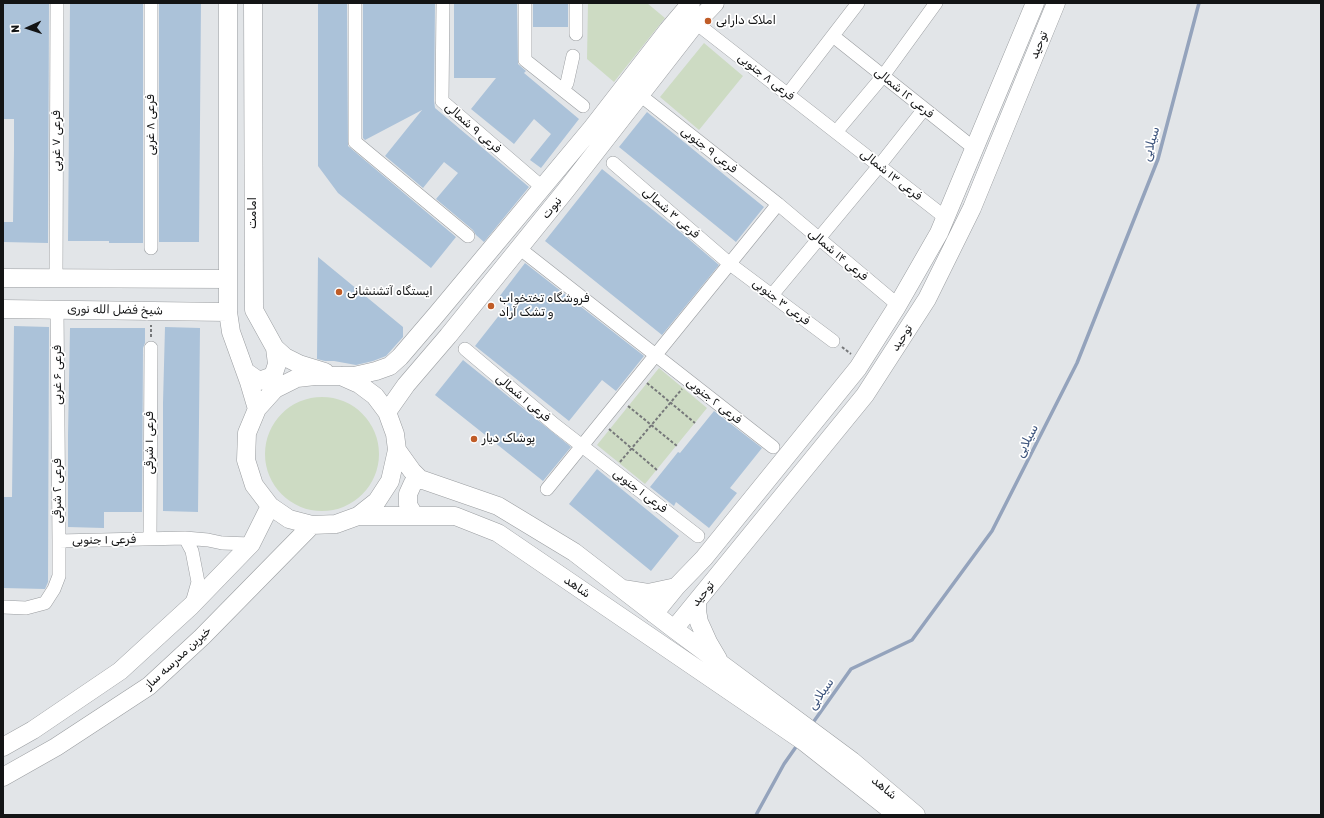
<!DOCTYPE html>
<html>
<head>
<meta charset="utf-8">
<style>
  body { margin:0 }
  #map { position:relative; width:1324px; height:818px; overflow:hidden; background:#e2e5e8; font-family:Rubik,sans-serif }
  canvas { display:block }
  .frame { position:absolute; inset:0; border:4px solid #131415; pointer-events:none }
  .north { position:absolute; left:8px; top:8px; width:40px; height:40px; -webkit-text-stroke:3px #fff; paint-order:stroke; rotate:267deg; font-size:11px; font-weight:700; line-height:16px; text-align:center; color:#131415 }
  .north::after { content:''; display:block; margin:auto; width:14px; height:18px; background:#131415; clip-path:polygon(50% 0,100% 100%,50% 72%,0 100%) }
</style>
</head>
<body>
<div id="map">
<canvas width="1324" height="818"></canvas>
<div class="frame"></div>
<div class="north">N</div>
</div>
<script>
const ctx = document.querySelector('canvas').getContext('2d');
ctx.lineJoin = 'round';
function fillPath(path, color) {
  ctx.fillStyle = color;
  ctx.fill(path, 'evenodd');
}
function poly(rows) {
  const path = new Path2D();
  for (const r of rows) {
    if (r.length === 3) {
      path.moveTo(r[0] + r[2], r[1]);
      path.arc(r[0], r[1], r[2], 0, 2 * Math.PI);
      continue;
    }
    path.moveTo(r[0], r[1]);
    for (let i = 2; i < r.length; i += 2) path.lineTo(r[i], r[i + 1]);
  }
  return path;
}
function strokePath(path, color, width, dash) {
  ctx.strokeStyle = color;
  ctx.lineWidth = width;
  ctx.lineCap = dash ? 'butt' : 'round';
  ctx.setLineDash(dash || []);
  ctx.stroke(path);
}
function write(font, color, halo, rows, align = 'center') {
  ctx.font = font + ' Rubik,"Noto Naskh Arabic",sans-serif';
  ctx.lineWidth = 3.5;
  ctx.setLineDash([]);
  ctx.textBaseline = 'middle';
  ctx.strokeStyle = halo;
  ctx.fillStyle = color;
  for (const [text, x, y, turn = 0] of rows) {
    ctx.save();
    ctx.translate(x, y);
    ctx.rotate((+turn || 0) * Math.PI / 180);
    ctx.textAlign = isNaN(turn) ? turn : align;
    if (halo) ctx.strokeText(text, 0, 0);
    ctx.fillText(text, 0, 0);
    ctx.restore();
  }
}
fillPath(poly([
  [588,3,647,3,665,18,614,82,587,59],
  [704,43,743,76,699,130,660,97],
  [659,368,707,408,645,484,597,445],
  [322,454,57]
]), '#cddbc3');
strokePath(poly([
  [812,724,851,669,912,640,992,531,1077,363,1158,159,1199,3],
  [756,815,784,764,798,744]
]), '#94a3bc', 3.5);
fillPath(poly([
  [3,3,49,3,48,243,3,242,3,222,13,222,14,150,14,119,3,119],
  [70,3,143,3,143,243,109,243,109,241,68,241],
  [159,3,201,3,199,242,159,242],
  [318,3,347,3,348,146,456,237,431,268,338,193,318,166],
  [363,3,435,3,434,101,435,108,529,187,484,242,476,235,473,230,436,199,458,173,444,162,423,188,385,156,422,110,365,140,363,138],
  [454,3,517,3,518,64,526,71,524,73,579,119,541,168,530,160,551,134,534,119,514,144,471,109,496,78,454,78],
  [533,3,568,3,568,27,533,27],
  [647,112,764,207,736,242,619,147],
  [602,169,684,235,719,265,662,335,545,241],
  [318,257,403,327,403,337,386,356,373,361,356,365,334,361,325,361,317,359],
  [525,263,644,356,616,391,602,380,569,421,475,346,508,304,499,297],
  [14,326,49,327,48,582,45,589,3,588,3,497,12,497],
  [165,327,200,328,198,512,163,511,163,403],
  [70,328,145,328,145,343,143,348,142,512,104,512,104,528,68,527,68,435],
  [463,360,571,447,543,481,435,395],
  [714,411,762,448,730,488,737,493,709,528,676,502,674,506,650,487,678,452,680,453],
  [597,469,679,536,651,571,569,504]
]), '#abc2d9');
const street = poly([
  [151,3,151,248],
  [355,3,355,142,468,236],
  [443,3,442,101,542,187],
  [525,3,525,60,583,106],
  [696,23,946,218],
  [576,34,576,3],
  [833,36,975,149],
  [563,90,567,83,573,56],
  [788,94,858,3],
  [640,95,778,204,898,305],
  [836,132,883,76,936,3],
  [613,163,730,264,833,341],
  [519,248,773,447],
  [56,279,57,3],
  [772,295,879,166,924,109],
  [57,309,59,541],
  [465,349,555,425,698,536],
  [547,489,778,204],
  [185,538,192,551,198,582,192,603],
  [150,539,151,348],
  [3,607,26,608,45,603,54,589,59,576,59,541,185,538,208,540,222,543,251,544]
]);
const secondary = poly([
  [228,3,228,312,231,332,249,382,257,409],
  [253,3,254,310,275,348,285,357,299,364,325,372],
  [3,278,228,279],
  [3,309,228,312],
  [246,372,259,381,273,376,277,364,275,348],
  [342,376,354,376,376,371,390,366,400,357,436,315,592,128,668,30,691,3],
  [387,412,406,385,448,336,566,190,696,23,715,3],
  [397,450,390,481,377,501,358,516,336,524,312,525,289,519,270,506,254,485,246,460,247,433,257,409,275,389,297,378,315,376,341,376,359,384,375,396,387,412,395,434,397,450,412,471,420,479,498,506,574,552,674,629,852,761,916,815],
  [414,515,408,505,408,494,413,483,420,479],
  [358,516,455,516,498,533,803,741,897,815],
  [623,589,648,593,676,587],
  [697,601,697,611,699,622,708,642,718,659],
  [654,614,676,587,704,558,858,368,896,308,939,233,1035,3],
  [674,629,865,395,927,299,972,208,1056,3],
  [3,747,33,730,120,671,191,606,251,544,270,506],
  [3,777,56,747,149,686,202,637,312,525]
]);
strokePath(street, '#9a9da0', 14);
strokePath(secondary, '#9a9da0', 19);
strokePath(poly([
  [151,337,151,325],
  [842,347,851,354],
  [647,383,695,423],
  [628,406,677,446],
  [609,429,657,470],
  [620,462,682,389]
]), '#76787a', 2, [3, 2]);
strokePath(street, '#fff', 13);
strokePath(secondary, '#fff', 18);
for (const [x, y, r, color] of [
  [708,21,4,"#c05c27"],
  [339,292,4,"#c05c27"],
  [491,306,4,"#c05c27"],
  [474,439,4,"#c05c27"]
]) {
  const dot = new Path2D();
  dot.arc(x, y, r, 0, 2 * Math.PI);
  ctx.fillStyle = color;
  ctx.fill(dot);
  strokePath(dot, '#fff', 1.5);
}
write('12px', '#131415', '#fff', [
  ["املاک دارابی",716,21],
  ["ایستگاه آتشنشانی",347,292],
  ["فروشگاه تختخواب",499,299],
  ["و تشک آراد",499,313],
  ["پوشاک دیار",482,439]
], 'left');
write('12px', '#131415', '#fff', [
  ["توحید",1039,45,-68],
  ["فرعی ۸ جنوبی",766,77,38],
  ["فرعی ۱۲ شمالی",904,93,39],
  ["فرعی ۸ غربی",151,125,-90],
  ["فرعی ۹ شمالی",473,128,41],
  ["فرعی ۷ غربی",57,141,-90],
  ["فرعی ۹ جنوبی",709,150,38],
  ["فرعی ۱۳ شمالی",891,175,38],
  ["نبوت",552,208,-51],
  ["امامت",253,213,-90],
  ["فرعی ۳ شمالی",671,213,41],
  ["فرعی ۱۴ شمالی",838,255,40],
  ["فرعی ۳ جنوبی",781,302,37],
  ["شیخ فضل الله نوری",115,310,1],
  ["توحید",902,338,-57],
  ["فرعی ۶ غربی",58,375,-90],
  ["فرعی ۱ شمالی",523,398,40],
  ["فرعی ۲ جنوبی",714,401,38],
  ["فرعی ۱ شرقی",150,443,-90],
  ["فرعی ۲ شرقی",58,491,-90],
  ["فرعی ۱ جنوبی",640,491,37],
  ["فرعی ۱ جنوبی",104,540,-1],
  ["شاهد",577,587,34],
  ["توحید",703,594,-51],
  ["خیرین مدرسه ساز",178,658,-43],
  ["شاهد",884,788,40]
]);
write('italic 13px', '#3e557d', '#fff', [
  ["سیلابی",1151,144,-74],
  ["سیلابی",1027,441,-63],
  ["سیلابی",821,694,-55]
]);
</script>
</body>
</html>
